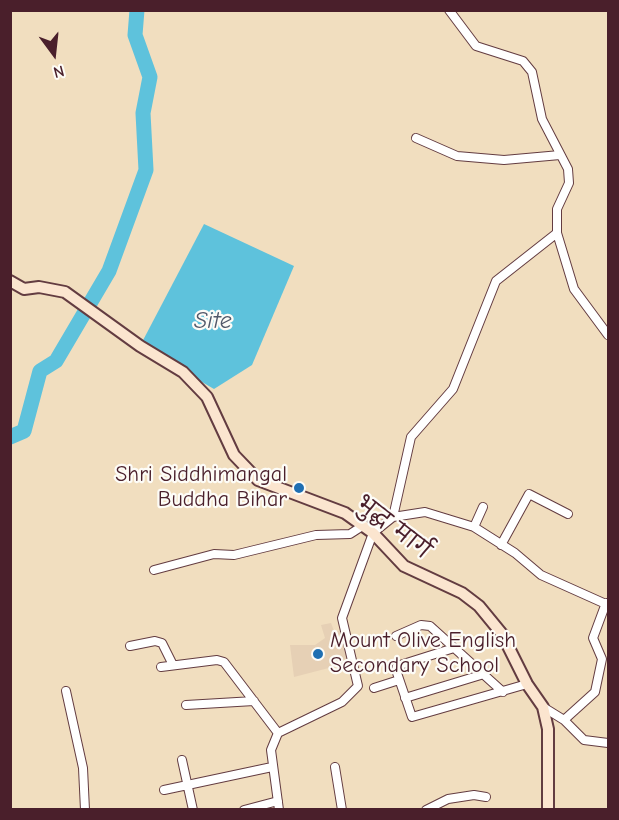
<!DOCTYPE html>
<html>
<head>
<meta charset="utf-8">
<style>
  body { margin:0 }
  #map { position:relative; width:619px; height:820px; overflow:hidden; background:#f1debf; font-family:"Comic Neue",sans-serif }
  canvas { display:block }
  .frame { position:absolute; inset:0; border:12px solid #4a1f2b; pointer-events:none }
  .north { position:absolute; left:24px; top:24px; width:60px; height:60px; -webkit-text-stroke:4px #fdfcf7; paint-order:stroke; rotate:165deg; font-size:16px; font-weight:700; line-height:24px; text-align:center; color:#4a1f2b }
  .north::after { content:''; display:block; margin:auto; width:21px; height:27px; background:#4a1f2b; clip-path:polygon(50% 0,100% 100%,50% 72%,0 100%) }
</style>
</head>
<body>
<div id="map">
<canvas width="619" height="820"></canvas>
<div class="frame"></div>
<div class="north">N</div>
</div>
<script>
const ctx = document.querySelector('canvas').getContext('2d');
ctx.lineJoin = 'round';
function fillPath(path, color) {
  ctx.fillStyle = color;
  ctx.fill(path, 'evenodd');
}
function poly(rows) {
  const path = new Path2D();
  for (const r of rows) {
    path.moveTo(r[0], r[1]);
    for (let i = 2; i < r.length; i += 2) path.lineTo(r[i], r[i + 1]);
  }
  return path;
}
function strokePath(path, color, width, dash) {
  ctx.strokeStyle = color;
  ctx.lineWidth = width;
  ctx.lineCap = dash ? 'butt' : 'round';
  ctx.setLineDash(dash || []);
  ctx.stroke(path);
}
function write(font, color, halo, rows, align = 'center') {
  ctx.font = font + ' "Comic Neue","Playpen Sans Deva",sans-serif';
  ctx.lineWidth = 4.5;
  ctx.setLineDash([]);
  ctx.textBaseline = 'middle';
  ctx.strokeStyle = halo;
  ctx.fillStyle = color;
  for (const [text, x, y, turn = 0] of rows) {
    ctx.save();
    ctx.translate(x, y);
    ctx.rotate((+turn || 0) * Math.PI / 180);
    ctx.textAlign = isNaN(turn) ? turn : align;
    if (halo) ctx.strokeText(text, 0, 0);
    ctx.fillText(text, 0, 0);
    ctx.restore();
  }
}
fillPath(poly([
  [331,623,334,631,341,631,348,663,294,677,290,645,315,645,325,638,321,625]
]), '#e6d0b5');
fillPath(poly([
  [204,224,294,266,252,365,214,389,140,346]
]), '#5ec2dc');
strokePath(poly([
  [10,437,24,431,40,371,56,361,109,271,146,170,143,113,150,77,135,35,137,10]
]), '#5ec2dc', 15);
const street = poly([
  [416,138,457,156,504,160,560,155],
  [557,233,574,289,608,335],
  [393,517,425,512,474,527,515,553,541,575,608,605],
  [474,527,483,507],
  [501,545,529,494,568,514],
  [154,570,214,554,234,555,316,535,350,534,364,525],
  [396,636,421,625,430,626,503,692],
  [130,646,155,641,162,643,173,665],
  [454,648,397,666,396,670,412,717,527,684],
  [161,667,217,660,224,662,278,733,342,702,358,686,342,618,373,533,393,517,411,437,453,389,496,281,557,233,557,209,569,183,568,169,542,119,532,72,523,61,476,46,449,10],
  [374,688,399,680],
  [66,691,83,768,85,810],
  [405,698,484,674],
  [186,705,254,701],
  [543,707,564,720,584,740,608,743],
  [564,720,595,692,602,659,593,638,606,603],
  [278,733,271,750,279,810],
  [182,760,193,810],
  [335,767,342,810],
  [164,790,272,767],
  [244,810,278,801],
  [426,810,448,799,474,795,486,797]
]);
const secondary = poly([
  [10,281,24,289,39,287,65,292,140,346,183,372,207,397,234,455,258,480,345,513,373,533,404,566,462,593,479,606,502,634,527,684,543,707,548,729,548,810]
]);
strokePath(street, '#633c41', 10);
strokePath(secondary, '#633c41', 14);
strokePath(street, '#fff', 8);
strokePath(secondary, '#fbe5cf', 10);
for (const [x, y, r, color] of [
  [299,488,6,"#1f6fb2"],
  [318,654,6,"#1f6fb2"]
]) {
  const dot = new Path2D();
  dot.arc(x, y, r, 0, 2 * Math.PI);
  ctx.fillStyle = color;
  ctx.fill(dot);
  strokePath(dot, '#fdfcf7', 2);
}
write('22px', '#4a1f2b', '#fdfcf7', [
  ["Shri Siddhimangal",287,475],
  ["Buddha Bihar",287,500],
  ["Mount Olive English",330,641,"left"],
  ["Secondary School",330,666,"left"]
], 'right');
write('22px', '#4a1f2b', '#fdfcf7', [
  ["भुद्ध मार्ग",393,528,38]
]);
write('italic 24px', '#515869', '#fdfcf7', [
  ["Site",213,321]
]);
</script>
</body>
</html>
